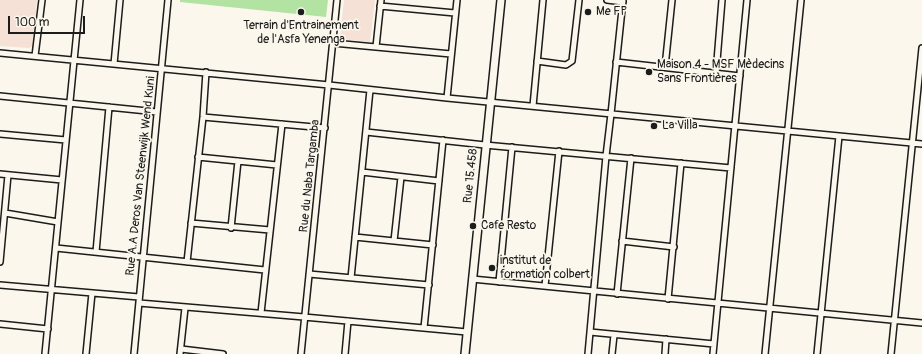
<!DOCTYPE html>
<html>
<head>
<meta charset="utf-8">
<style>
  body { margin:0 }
  #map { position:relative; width:922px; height:354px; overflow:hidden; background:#fbf7ec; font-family:Pangolin,sans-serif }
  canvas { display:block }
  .scale { position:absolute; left:8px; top:16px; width:77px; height:18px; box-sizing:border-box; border:2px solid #1c1c1c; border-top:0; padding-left:5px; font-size:12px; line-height:14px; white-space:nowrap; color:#1c1c1c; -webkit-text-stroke:3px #fbf7ec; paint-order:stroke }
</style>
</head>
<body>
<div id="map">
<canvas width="922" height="354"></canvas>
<div class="scale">100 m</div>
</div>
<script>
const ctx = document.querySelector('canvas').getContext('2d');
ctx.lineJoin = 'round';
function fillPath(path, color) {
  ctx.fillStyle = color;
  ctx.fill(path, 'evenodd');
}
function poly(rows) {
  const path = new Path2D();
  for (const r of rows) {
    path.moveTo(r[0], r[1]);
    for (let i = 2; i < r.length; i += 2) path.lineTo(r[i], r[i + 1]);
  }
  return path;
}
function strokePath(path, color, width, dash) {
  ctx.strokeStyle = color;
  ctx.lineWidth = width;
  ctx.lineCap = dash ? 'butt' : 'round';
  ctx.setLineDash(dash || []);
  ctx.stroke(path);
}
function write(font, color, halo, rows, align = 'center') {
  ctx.font = font + ' Pangolin,sans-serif';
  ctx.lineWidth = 3.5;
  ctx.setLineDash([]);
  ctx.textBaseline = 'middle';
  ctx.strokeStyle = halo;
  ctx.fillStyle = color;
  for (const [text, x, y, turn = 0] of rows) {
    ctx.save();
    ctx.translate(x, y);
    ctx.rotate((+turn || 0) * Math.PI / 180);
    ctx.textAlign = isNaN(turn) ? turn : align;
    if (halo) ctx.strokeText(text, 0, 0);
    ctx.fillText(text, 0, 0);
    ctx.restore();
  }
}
fillPath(poly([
  [0,0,37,0,33,46,29,48,0,46],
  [344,0,375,0,370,42,340,39]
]), '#f5e1d6');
fillPath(poly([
  [180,0,328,0,326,17,180,2]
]), '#b3e3a3');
const minor = poly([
  [607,0,623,2],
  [380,6,455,13],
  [333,43,451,54],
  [376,47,381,0],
  [0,53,329,85,447,98,922,144],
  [35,56,42,0],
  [537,61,566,65,572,61,579,0],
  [616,62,740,76],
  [114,64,120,0],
  [665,67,672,0],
  [716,73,722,0],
  [0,96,157,112],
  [447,98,457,0],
  [533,106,543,0],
  [203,117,325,128],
  [366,132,485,145,731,168],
  [0,134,66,140],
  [198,157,277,165],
  [362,172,439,181],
  [0,174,62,180],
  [5,213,58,222],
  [191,223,270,230],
  [231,228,238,161],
  [355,237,433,245],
  [394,241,401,177],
  [622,241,674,247],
  [56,248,265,270],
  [96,252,109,107],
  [0,262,8,175],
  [187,262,203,117,206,72],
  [309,274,429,285],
  [351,278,370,90],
  [472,279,922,323],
  [499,282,512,147],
  [0,285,139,297],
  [545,286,559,151],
  [617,294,631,158],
  [668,299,681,163],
  [139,303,304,317,467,332],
  [261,313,282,124],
  [0,324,48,329],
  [424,328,443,140],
  [590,332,714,344],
  [181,349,223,354],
  [45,354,80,0],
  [86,354,92,293],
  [134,354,168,0],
  [180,354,185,308],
  [301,354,337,0],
  [345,354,348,321],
  [588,354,606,156,611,114,623,0],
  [612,354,614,335],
  [665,354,666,339],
  [713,354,747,0],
  [765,354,801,0],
  [817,354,839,136],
  [891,354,922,48]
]);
const secondary = poly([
  [465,354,501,0]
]);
strokePath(minor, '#1c1c1c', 8);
strokePath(secondary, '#1c1c1c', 10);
strokePath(minor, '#fbf7ec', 5);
strokePath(secondary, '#fbf7ec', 7);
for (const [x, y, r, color] of [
  [301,12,4,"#1c1c1c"],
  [588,12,4,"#1c1c1c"],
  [649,72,4,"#1c1c1c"],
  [654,126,4,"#1c1c1c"],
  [473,226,4,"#1c1c1c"],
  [492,268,4,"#1c1c1c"]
]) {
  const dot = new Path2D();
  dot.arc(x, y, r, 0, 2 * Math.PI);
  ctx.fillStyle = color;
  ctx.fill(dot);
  strokePath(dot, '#fbf7ec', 1.5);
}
write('12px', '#1c1c1c', '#fbf7ec', [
  ["Me FP",596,12],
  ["Terrain d'Entrainement",301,26,"center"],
  ["de l'Asfa Yenenga",301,40,"center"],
  ["Maison 4 - MSF Mèdecins",657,65],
  ["Sans Frontières",657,79],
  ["La Villa",662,126],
  ["Cafe Resto",481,226],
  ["institut de",500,261],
  ["formation colbert",500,275]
], 'left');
write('12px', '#1c1c1c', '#fbf7ec', [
  ["Rue A.A Deros Van Steenwijk Wend Kuni",141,176,-84],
  ["Rue du Naba Targamba",310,176,-84],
  ["Rue 15.458",471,176,-84]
]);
</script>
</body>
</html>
